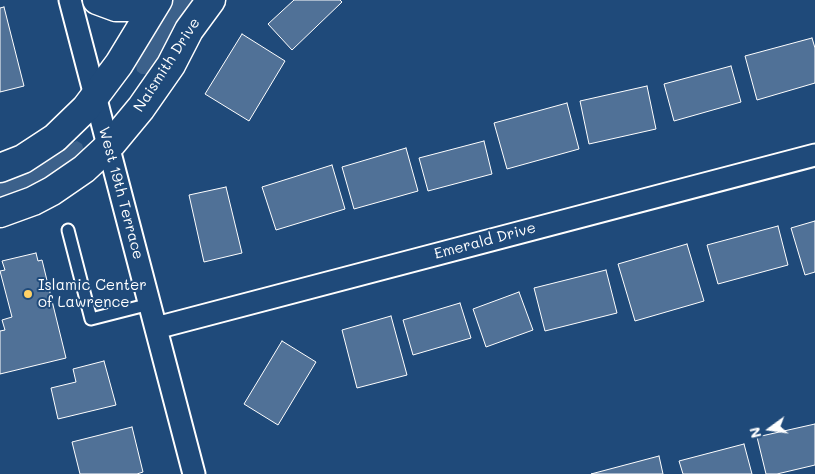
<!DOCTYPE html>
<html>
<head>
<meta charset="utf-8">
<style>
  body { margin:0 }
  #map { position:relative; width:815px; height:474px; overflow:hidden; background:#1f4a7a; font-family:Mali,sans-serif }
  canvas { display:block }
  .north { position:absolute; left:745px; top:404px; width:50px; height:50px; -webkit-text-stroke:4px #1f4a7a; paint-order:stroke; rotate:256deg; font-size:14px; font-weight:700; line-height:20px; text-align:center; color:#fff }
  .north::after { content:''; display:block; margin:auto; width:18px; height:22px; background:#fff; clip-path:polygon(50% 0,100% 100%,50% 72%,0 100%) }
</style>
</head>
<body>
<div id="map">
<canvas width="815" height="474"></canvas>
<div class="north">N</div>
</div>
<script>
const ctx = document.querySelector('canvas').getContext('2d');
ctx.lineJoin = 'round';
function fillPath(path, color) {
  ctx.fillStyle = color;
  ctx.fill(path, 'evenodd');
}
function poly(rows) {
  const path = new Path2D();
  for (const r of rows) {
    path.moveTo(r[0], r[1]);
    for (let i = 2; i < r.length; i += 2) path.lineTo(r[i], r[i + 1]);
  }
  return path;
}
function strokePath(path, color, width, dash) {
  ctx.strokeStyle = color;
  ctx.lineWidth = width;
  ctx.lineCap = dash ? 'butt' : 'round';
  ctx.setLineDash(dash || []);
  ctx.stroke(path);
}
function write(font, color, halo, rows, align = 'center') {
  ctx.font = font + ' Mali,sans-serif';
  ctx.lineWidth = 4;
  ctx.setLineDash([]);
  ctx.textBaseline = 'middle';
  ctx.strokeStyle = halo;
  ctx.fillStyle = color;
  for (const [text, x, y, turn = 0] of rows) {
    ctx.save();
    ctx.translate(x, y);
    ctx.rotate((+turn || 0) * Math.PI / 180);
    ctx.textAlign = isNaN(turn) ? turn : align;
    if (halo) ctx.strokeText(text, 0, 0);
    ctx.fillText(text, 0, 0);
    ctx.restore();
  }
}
fillPath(poly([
  [173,0,196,0,185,11,152,71,148,74,141,74,137,71,136,65,138,59,168,6],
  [77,141,82,144,84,151,83,156,46,181,0,201,0,182,34,167,71,143]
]), '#3c618b');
const building = poly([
  [294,0,340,0,342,2,292,50,268,24,294,0],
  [4,7,24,86,0,92,0,8,4,7],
  [242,34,285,61,249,121,205,94,242,34],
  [812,38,815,48,815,83,757,100,745,56,812,38],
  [731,66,741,102,674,121,664,84,731,66],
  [647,86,656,129,589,144,580,101,647,86],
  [567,103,579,149,507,169,494,123,567,103],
  [484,141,492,174,428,191,419,158,484,141],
  [406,148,418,191,354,209,342,167,406,148],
  [332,165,345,209,276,230,262,187,332,165],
  [226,187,242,253,204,262,189,195,226,187],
  [815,221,815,272,805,275,791,228,815,221],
  [778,226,788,265,718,284,707,245,778,226],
  [687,244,704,301,635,321,618,264,687,244],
  [36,253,38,261,42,260,66,358,0,374,0,331,5,330,2,320,12,317,0,271,5,270,2,261,36,253],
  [606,270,617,313,545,331,534,288,606,270],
  [519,292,533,330,486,347,473,309,519,292],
  [460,303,471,338,413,355,403,320,460,303],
  [391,316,407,375,357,388,342,330,391,316],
  [282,341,316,362,278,425,244,404,282,341],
  [104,361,116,405,58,419,51,388,76,382,73,369,104,361],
  [815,424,815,465,777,474,766,474,757,437,815,424],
  [132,427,143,472,137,474,80,474,72,442,132,427],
  [744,444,752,474,683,474,679,461,744,444],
  [659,456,663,474,591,474,659,456]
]);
fillPath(building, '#507197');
strokePath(building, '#fff', 1);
const lane = poly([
  [68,230,91,319,150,304]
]);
const street = poly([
  [70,0,194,474],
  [156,328,815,155]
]);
const secondary = poly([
  [97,0,116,7,131,7,156,2],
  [0,168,23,159,55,138,86,108,119,64,158,0],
  [0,213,33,201,52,191,84,169,112,143,141,108,171,65,189,30,211,0]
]);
strokePath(lane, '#fff', 15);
strokePath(street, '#fff', 25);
strokePath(secondary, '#fff', 31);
strokePath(lane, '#1f4a7a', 11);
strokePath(street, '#1f4a7a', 21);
strokePath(secondary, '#1f4a7a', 28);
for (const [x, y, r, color] of [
  [28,294,5,"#ffd166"]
]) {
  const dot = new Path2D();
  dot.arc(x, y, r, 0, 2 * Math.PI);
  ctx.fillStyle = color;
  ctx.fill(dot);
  strokePath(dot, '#1f4a7a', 2);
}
write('15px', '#fff', '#1f4a7a', [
  ["Naismith Drive",167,65,-57],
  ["West 19th Terrace",121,193,75],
  ["Emerald Drive",485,241,-15]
]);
write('15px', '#fff', '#1f4a7a', [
  ["Islamic Center",38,285],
  ["of Lawrence",38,302]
], 'left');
</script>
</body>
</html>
